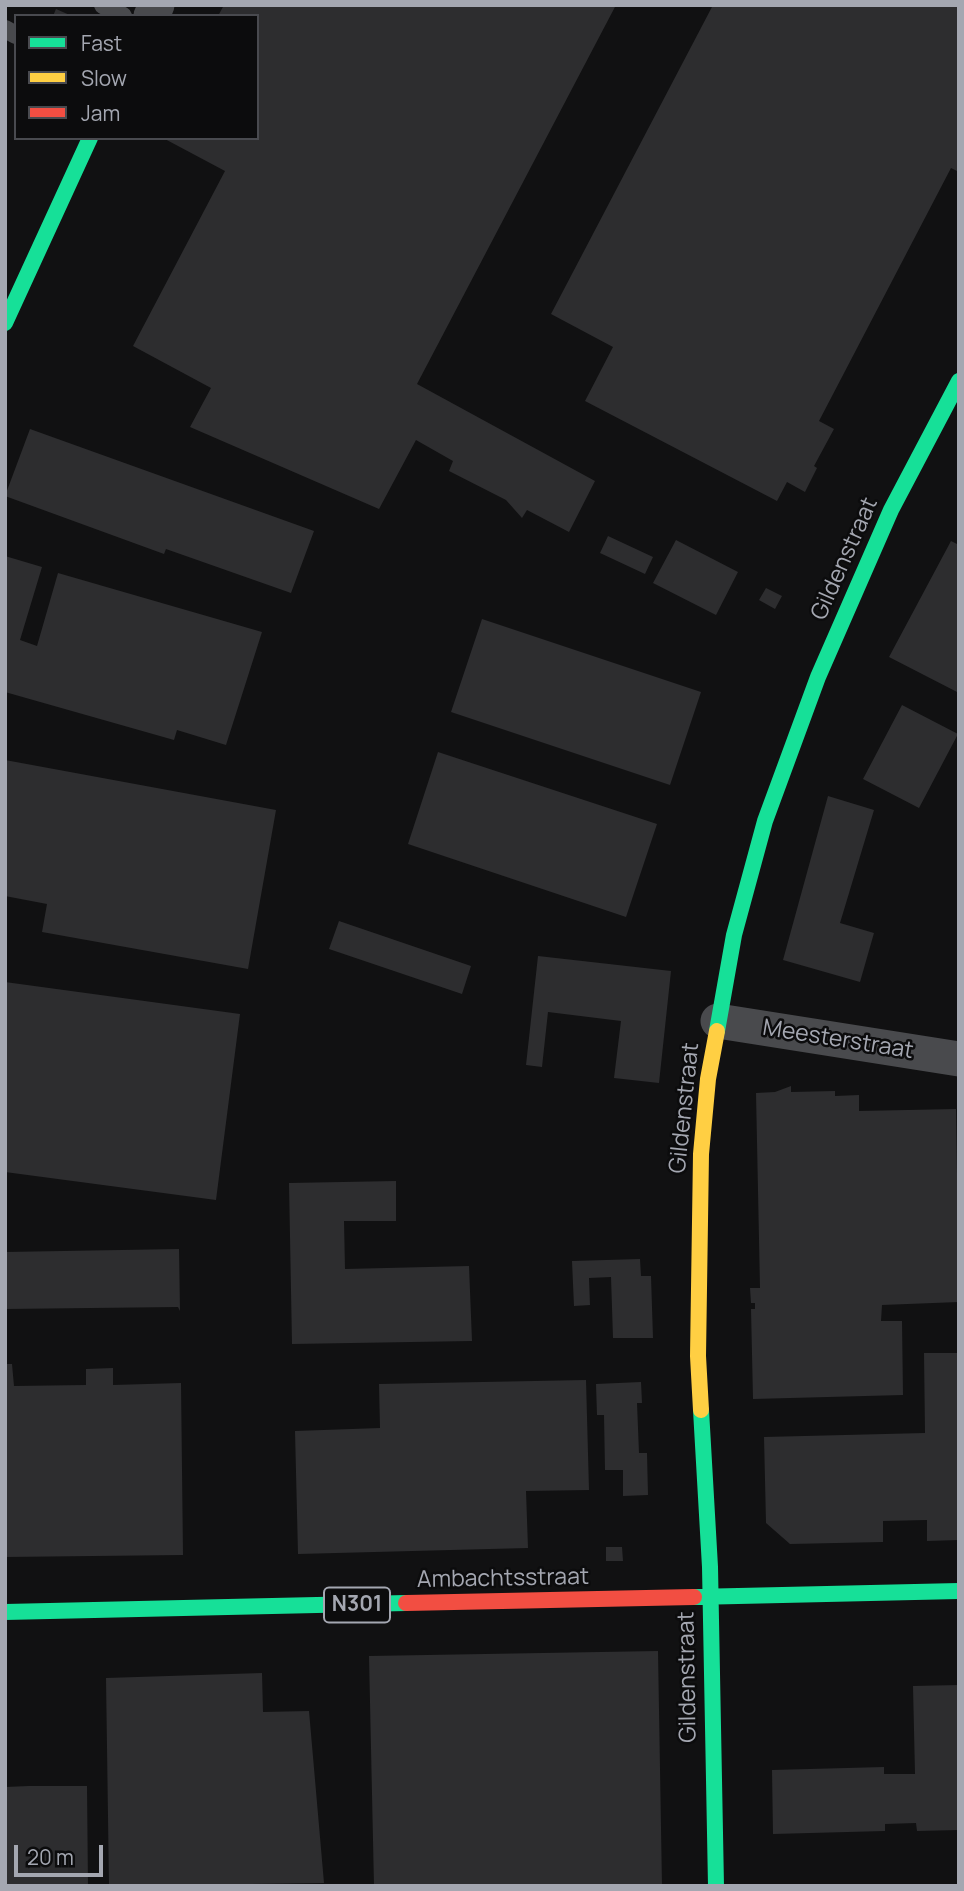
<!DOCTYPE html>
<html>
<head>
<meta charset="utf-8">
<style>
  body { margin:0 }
  #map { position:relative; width:964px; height:1891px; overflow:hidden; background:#111112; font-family:Manrope,sans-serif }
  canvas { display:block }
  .frame { position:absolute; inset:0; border:7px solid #a4a7b1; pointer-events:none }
  .legend { position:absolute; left:14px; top:14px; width:245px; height:126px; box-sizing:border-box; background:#0c0c0d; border:2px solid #494a4f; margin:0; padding:9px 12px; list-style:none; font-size:21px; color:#a4a7b1 }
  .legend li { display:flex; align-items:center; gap:14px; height:35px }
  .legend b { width:35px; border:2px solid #494a4f }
  .scale { position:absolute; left:14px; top:1845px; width:89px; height:32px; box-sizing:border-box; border:4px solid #a4a7b1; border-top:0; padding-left:9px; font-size:21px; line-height:24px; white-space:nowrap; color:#a4a7b1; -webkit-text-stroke:5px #0c0c0d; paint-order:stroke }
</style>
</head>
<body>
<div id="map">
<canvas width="964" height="1891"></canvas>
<div class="frame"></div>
<ul class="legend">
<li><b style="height:9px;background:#16e098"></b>Fast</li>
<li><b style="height:9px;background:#ffcf43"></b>Slow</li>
<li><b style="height:9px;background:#f24e42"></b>Jam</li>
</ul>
<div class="scale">20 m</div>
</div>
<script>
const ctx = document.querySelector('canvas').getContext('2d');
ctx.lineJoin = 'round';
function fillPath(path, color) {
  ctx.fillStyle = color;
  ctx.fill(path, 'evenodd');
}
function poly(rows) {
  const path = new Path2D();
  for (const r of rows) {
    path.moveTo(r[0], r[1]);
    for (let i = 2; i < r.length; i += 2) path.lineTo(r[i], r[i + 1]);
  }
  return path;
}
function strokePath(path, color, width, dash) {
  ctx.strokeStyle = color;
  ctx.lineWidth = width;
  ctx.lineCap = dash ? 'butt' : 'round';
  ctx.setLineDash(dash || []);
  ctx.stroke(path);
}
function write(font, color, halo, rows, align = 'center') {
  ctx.font = font + ' Manrope,sans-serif';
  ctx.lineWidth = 5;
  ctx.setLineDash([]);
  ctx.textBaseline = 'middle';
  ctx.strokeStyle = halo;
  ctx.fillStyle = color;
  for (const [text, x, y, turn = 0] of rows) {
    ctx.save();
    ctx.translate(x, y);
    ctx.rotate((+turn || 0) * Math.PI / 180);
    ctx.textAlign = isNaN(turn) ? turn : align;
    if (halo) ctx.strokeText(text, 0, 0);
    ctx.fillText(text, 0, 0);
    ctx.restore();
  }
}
fillPath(poly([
  [224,5,616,5,417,384,595,481,569,532,527,510,522,518,506,500,449,471,453,461,416,440,379,509,190,427,211,388,133,346,225,171,163,138,257,138,257,16,218,16],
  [713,5,959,5,959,172,951,168,819,421,834,429,814,466,817,468,805,492,787,482,777,501,585,401,613,347,551,314],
  [56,9,72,16,53,16],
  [30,429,314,531,291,593,166,549,164,554,5,496],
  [608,536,653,557,645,574,600,553],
  [676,540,738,572,716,615,653,583],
  [951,541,959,545,959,693,889,657],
  [5,556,42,567,20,640,37,646,58,573,262,632,226,745,177,730,174,740,5,692],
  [766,588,782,596,775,609,759,600],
  [482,619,701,692,670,785,451,712],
  [902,705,958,734,919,808,863,779],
  [438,752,657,824,626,917,408,844],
  [5,760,276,810,248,969,42,932,47,904,5,896],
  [828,796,874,810,840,923,874,933,860,982,783,960],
  [339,921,471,966,462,994,329,949],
  [538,956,671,971,659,1083,614,1078,621,1021,548,1012,542,1067,526,1065],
  [5,982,240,1014,216,1200,5,1172],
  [791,1086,791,1092,835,1091,835,1096,859,1095,859,1111,956,1109,959,1302,882,1305,881,1321,902,1321,903,1395,753,1399,751,1309,755,1309,755,1303,751,1303,750,1288,760,1288,756,1093,775,1092],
  [396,1181,396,1221,344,1221,345,1269,469,1266,472,1341,292,1344,289,1183],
  [179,1249,180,1311,178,1307,5,1309,5,1252],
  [640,1259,641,1276,651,1276,653,1338,613,1338,611,1277,589,1278,590,1305,574,1306,572,1261],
  [924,1353,959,1353,959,1540,927,1541,927,1520,883,1521,883,1542,790,1544,766,1523,764,1437,925,1433],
  [5,1364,12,1364,14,1386,86,1385,86,1369,113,1368,113,1385,181,1383,183,1555,5,1557],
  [586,1380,589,1490,526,1491,528,1548,298,1554,295,1431,380,1428,379,1384],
  [641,1382,642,1403,637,1403,639,1453,647,1453,648,1495,623,1496,623,1470,605,1470,604,1415,597,1415,596,1384],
  [606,1547,622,1547,623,1561,606,1561],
  [658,1651,662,1886,374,1886,369,1656],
  [262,1673,263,1712,309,1711,324,1883,109,1886,106,1678],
  [959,1685,959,1830,917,1831,916,1823,885,1824,885,1831,773,1834,772,1770,884,1767,884,1774,915,1774,913,1686],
  [29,1786,87,1786,88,1886,5,1886,5,1787]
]), '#2d2d2f');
strokePath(poly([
  [103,5,123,16],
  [5,29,16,35]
]), '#494a4d', 18);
strokePath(poly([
  [151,16,157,5],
  [718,1021,959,1059]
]), '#494a4d', 35);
strokePath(poly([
  [5,323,90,138],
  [717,1031,734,935,765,821,818,677,891,510,959,381],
  [701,1410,710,1567,716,1886],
  [694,1597,959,1591],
  [5,1612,406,1603]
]), '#16e098', 16);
strokePath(poly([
  [701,1410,698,1356,701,1154,708,1079,717,1031]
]), '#ffcf43', 16);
strokePath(poly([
  [406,1603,694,1597]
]), '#f24e42', 16);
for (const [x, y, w] of [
  [357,1605,66]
]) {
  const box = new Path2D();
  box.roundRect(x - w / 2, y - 17.5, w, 35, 5);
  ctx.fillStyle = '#0c0c0d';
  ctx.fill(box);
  strokePath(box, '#a4a7b1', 2);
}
write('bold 21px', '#a4a7b1', null, [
  ["N301",357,1605]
]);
write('23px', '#a4a7b1', '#0c0c0d', [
  ["Gildenstraat",845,559,-66],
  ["Meesterstraat",838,1040,9],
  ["Gildenstraat",685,1108,-84],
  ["Ambachtsstraat",503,1579,-1],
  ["Gildenstraat",688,1677,-91]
]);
</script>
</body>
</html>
